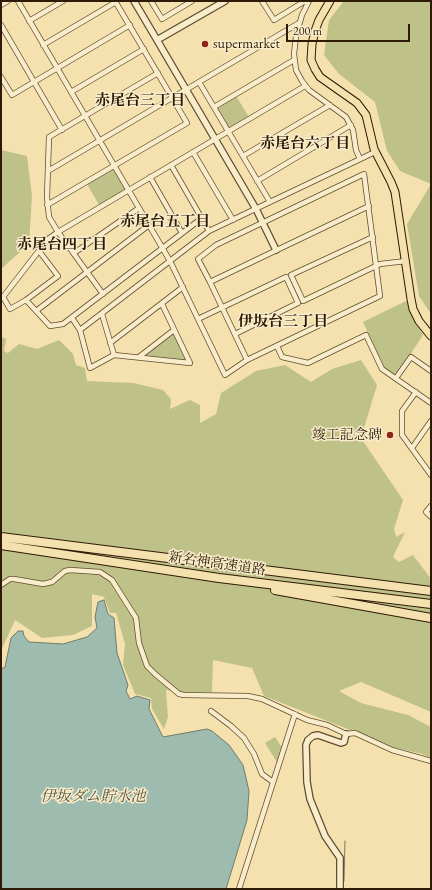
<!DOCTYPE html>
<html>
<head>
<meta charset="utf-8">
<style>
  body { margin:0 }
  #map { position:relative; width:432px; height:890px; overflow:hidden; background:#f5e1ae; font-family:"EB Garamond",serif }
  canvas { display:block }
  .frame { position:absolute; inset:0; border:2px solid #2e1a06; pointer-events:none }
  .scale { position:absolute; left:286px; top:24px; width:124px; height:18px; box-sizing:border-box; border:2px solid #2e1a06; border-top:0; padding-left:5px; font-size:12px; line-height:14px; white-space:nowrap; color:#2e1a06; -webkit-text-stroke:3px #f8ecca; paint-order:stroke }
</style>
</head>
<body>
<div id="map">
<canvas width="432" height="890"></canvas>
<div class="frame"></div>
<div class="scale">200 m</div>
</div>
<script>
const ctx = document.querySelector('canvas').getContext('2d');
ctx.lineJoin = 'round';
function fillPath(path, color) {
  ctx.fillStyle = color;
  ctx.fill(path, 'evenodd');
}
function poly(rows) {
  const path = new Path2D();
  for (const r of rows) {
    path.moveTo(r[0], r[1]);
    for (let i = 2; i < r.length; i += 2) path.lineTo(r[i], r[i + 1]);
  }
  return path;
}
function strokePath(path, color, width, dash) {
  ctx.strokeStyle = color;
  ctx.lineWidth = width;
  ctx.lineCap = dash ? 'butt' : 'round';
  ctx.setLineDash(dash || []);
  ctx.stroke(path);
}
function write(font, color, halo, rows, align = 'center') {
  ctx.font = font + ' "EB Garamond","Noto Serif JP",serif';
  ctx.lineWidth = 3;
  ctx.setLineDash([]);
  ctx.textBaseline = 'middle';
  ctx.strokeStyle = halo;
  ctx.fillStyle = color;
  for (const [text, x, y, turn = 0] of rows) {
    ctx.save();
    ctx.translate(x, y);
    ctx.rotate((+turn || 0) * Math.PI / 180);
    ctx.textAlign = isNaN(turn) ? turn : align;
    if (halo) ctx.strokeText(text, 0, 0);
    ctx.fillText(text, 0, 0);
    ctx.restore();
  }
}
fillPath(poly([
  [344,1,431,1,431,314,419,296,407,224,431,184,400,171,387,151,375,102,339,74,324,55,329,20],
  [236,96,249,117,228,128,217,108],
  [1,150,27,156,32,196,29,244,1,269],
  [112,169,114,169,125,188,125,190,99,205,87,184],
  [406,301,408,302,414,319,423,335,397,375,394,375,384,367,363,322],
  [173,334,174,334,186,358,184,361,148,357,147,354],
  [1,337,6,339,4,351,8,353,19,344,37,349,59,340,73,354,76,365,85,368,87,381,133,383,163,390,171,399,170,409,190,400,200,405,200,423,216,414,221,393,256,371,285,365,311,382,332,369,361,360,377,385,361,438,403,500,394,529,396,537,405,532,393,557,399,562,413,555,431,579,431,712,361,682,339,691,361,703,408,715,431,727,431,758,422,754,393,747,264,696,252,668,213,660,212,692,177,692,166,690,168,717,164,729,152,709,151,698,135,694,123,665,125,644,116,613,110,613,104,597,92,594,92,626,73,635,42,638,15,620,1,651],
  [275,737,283,749,278,764,265,743]
]), '#bfc288');
const water = poly([
  [104,600,108,614,114,618,117,653,128,685,126,691,130,699,137,696,150,700,149,709,163,737,207,729,212,731,229,745,243,765,249,791,247,820,226,889,1,889,1,669,5,667,11,638,18,631,23,631,24,636,29,642,63,644,87,637,97,628,95,617,98,602,104,600]
]);
fillPath(water, '#9dbcaf');
strokePath(water, '#717b6b', 1);
strokePath(poly([
  [344,881,345,841]
]), '#717b6b', 1);
const minor = poly([
  [18,1,170,261,225,375,247,360,380,296,364,174,216,245,198,259,210,282,247,360],
  [151,1,162,19,192,1],
  [262,1,274,20,305,1],
  [309,1,302,15,296,36,294,54,296,70,302,81,309,90,346,117,353,130,356,150,360,159],
  [1,5,8,1],
  [29,21,63,1],
  [1,25,62,130],
  [43,45,116,2],
  [1,77,12,95,130,25],
  [199,82,270,202],
  [71,92,144,49],
  [214,107,294,60],
  [193,152,233,220],
  [243,156,330,105],
  [171,165,209,231],
  [48,171,299,23],
  [150,177,182,233],
  [257,181,351,125],
  [47,205,187,123,115,1],
  [373,237,291,275,303,301,380,264,406,261],
  [39,251,58,276,26,300,10,309,3,297,48,239,58,232,305,86],
  [74,253,139,208],
  [210,282,369,206],
  [103,294,58,232,49,217,47,197,49,137,158,73],
  [26,300,50,326,63,324,202,218],
  [162,304,190,363],
  [36,311,149,225],
  [102,314,114,355,190,363],
  [72,318,80,330,209,231,375,152],
  [198,319,286,277,298,303,235,334],
  [80,330,90,368,114,355],
  [110,343,183,287],
  [277,346,282,357,308,363,366,335,382,369,431,403],
  [139,357,174,330],
  [396,378,411,357,431,371],
  [416,392,402,411,402,435,431,475],
  [412,448,431,421],
  [431,506,426,512,431,517],
  [1,585,10,579,14,579,43,584,52,582,65,571,70,570,100,572,112,580,136,618,139,643,147,666,155,674,179,694,184,695,248,696,262,699,307,720,327,725,346,734,355,733,392,750,431,761],
  [211,711,231,726,244,738,254,754,262,774,273,782],
  [239,889,295,714]
]);
const tertiary = poly([
  [134,1,157,40,225,1],
  [157,40,256,209,276,250],
  [340,889,340,858,325,836,310,799,307,782,306,745,308,740,313,736,318,735,341,743,344,742,346,734]
]);
const primary = poly([
  [330,1,319,20,315,31,312,44,311,60,315,69,320,77,357,103,366,115,374,149,391,182,395,192,411,299,413,309,419,321,431,336]
]);
const motorway = poly([
  [1,537,431,591],
  [1,545,219,578,431,604],
  [275,590,431,618]
]);
strokePath(minor, '#604c30', 6);
strokePath(tertiary, '#604c30', 8);
strokePath(primary, '#2e1a06', 9);
strokePath(motorway, '#2e1a06', 10);
strokePath(minor, '#f8ecca', 4.5);
strokePath(tertiary, '#f8ecca', 5.5);
strokePath(primary, '#f5e1ae', 7);
strokePath(motorway, '#f5e1ae', 8);
for (const [x, y, r, color] of [
  [205,44,4,"#8f2418"],
  [390,435,4,"#8f2418"]
]) {
  const dot = new Path2D();
  dot.arc(x, y, r, 0, 2 * Math.PI);
  ctx.fillStyle = color;
  ctx.fill(dot);
  strokePath(dot, '#f8ecca', 1.5);
}
write('14px', '#2e1a06', '#f8ecca', [
  ["supermarket",213,44],
  ["竣工記念碑",382,435,"right"]
], 'left');
write('14px', '#2e1a06', '#f8ecca', [
  ["新名神高速道路",217,564,8]
]);
write('bold 15px', '#2e1a06', '#f8ecca', [
  ["赤尾台三丁目",140,101],
  ["赤尾台六丁目",305,144],
  ["赤尾台五丁目",165,222],
  ["赤尾台四丁目",62,245],
  ["伊坂台三丁目",283,322]
]);
write('italic 15px', '#555341', '#f8ecca', [
  ["伊坂ダム貯水池",93,797]
]);
</script>
</body>
</html>
